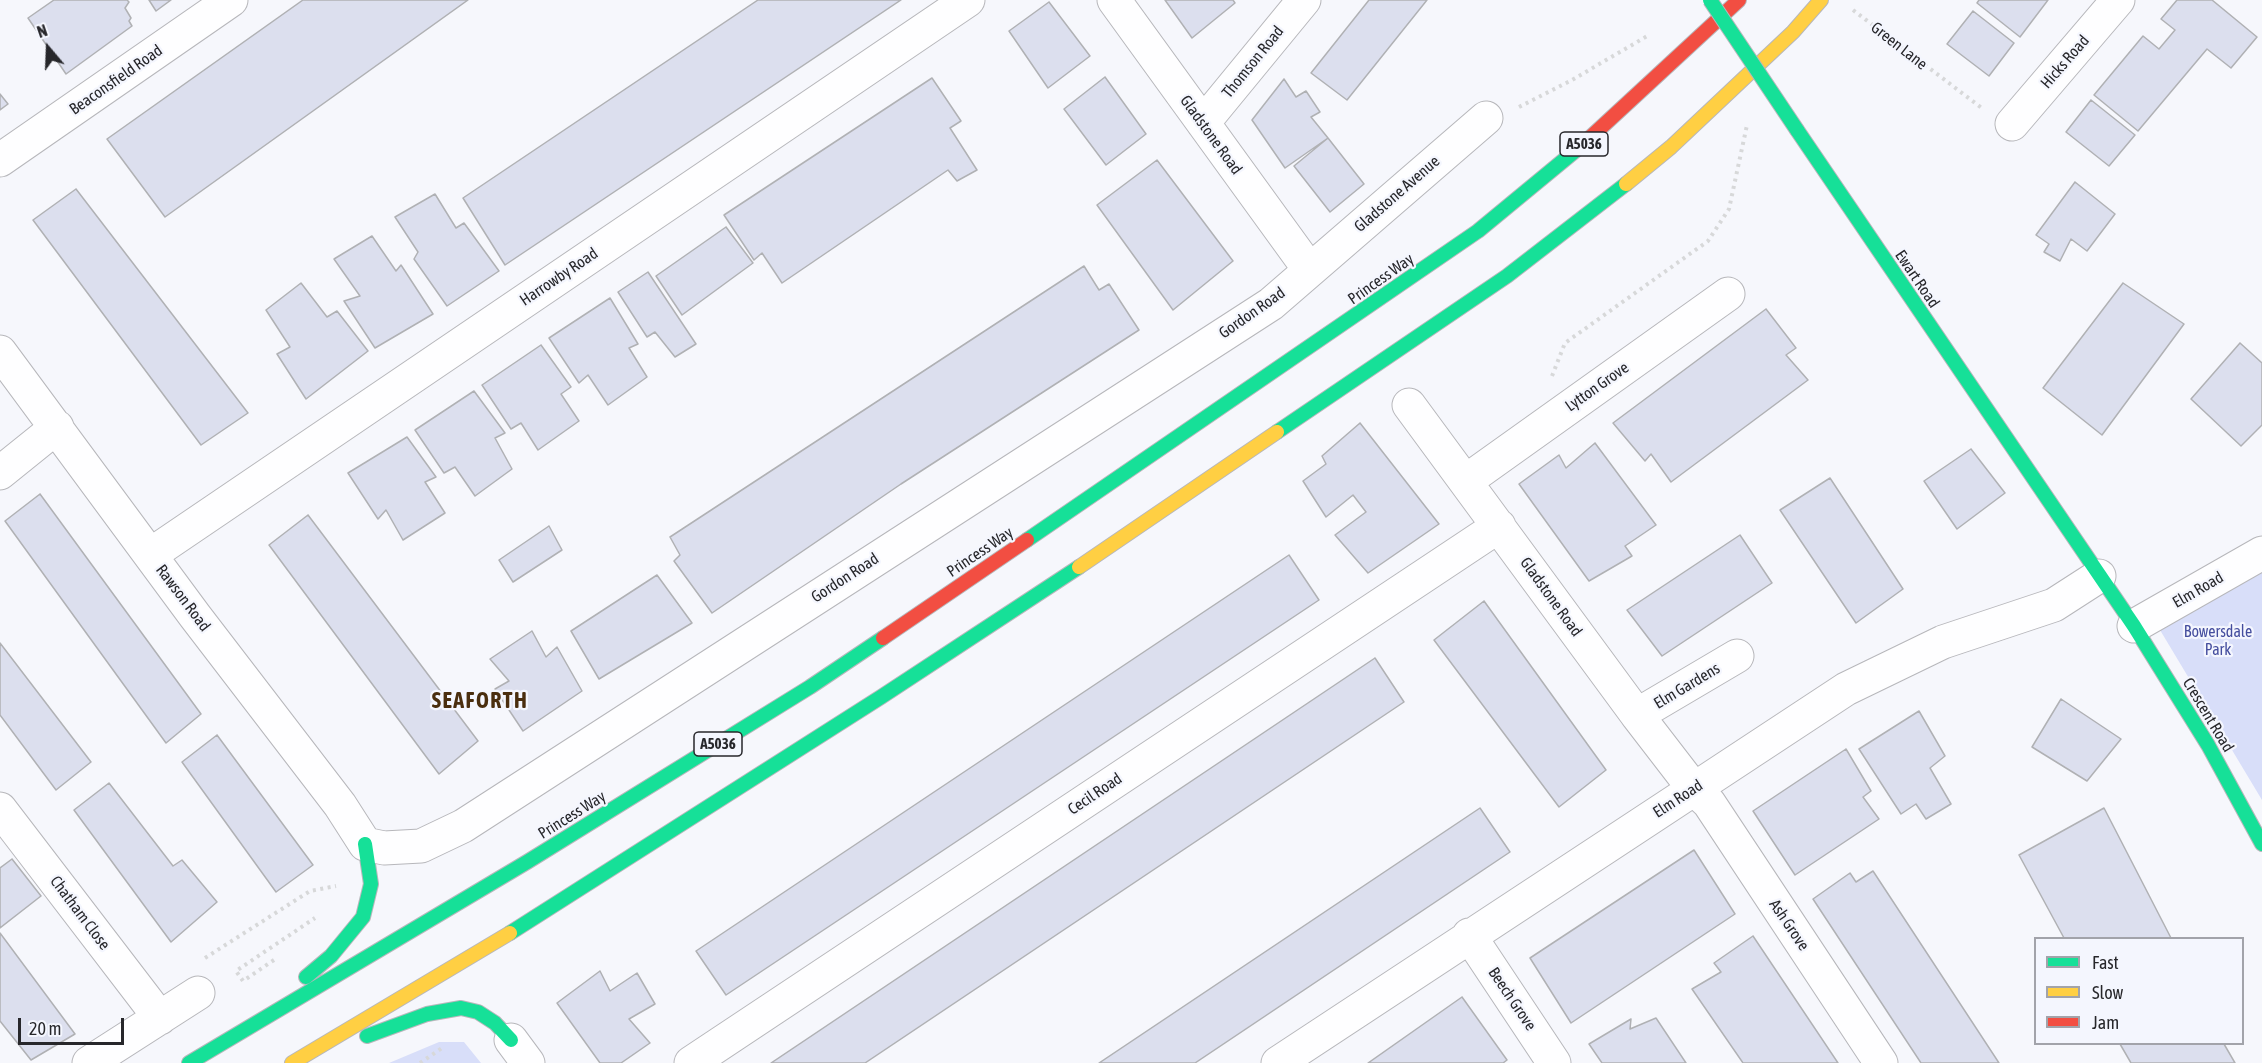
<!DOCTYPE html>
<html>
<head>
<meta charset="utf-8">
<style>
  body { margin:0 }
  #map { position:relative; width:2262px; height:1063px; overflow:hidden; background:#f6f7fc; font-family:"Asap Condensed",sans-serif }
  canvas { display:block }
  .legend { position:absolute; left:2034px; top:937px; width:210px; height:108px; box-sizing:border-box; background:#f4f6fe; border:2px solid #a2a3aa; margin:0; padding:8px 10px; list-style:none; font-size:18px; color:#27272b }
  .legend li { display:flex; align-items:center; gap:12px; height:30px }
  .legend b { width:30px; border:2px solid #a2a3aa }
  .north { position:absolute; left:18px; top:18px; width:60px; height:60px; -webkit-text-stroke:4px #f4f6fe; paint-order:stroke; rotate:341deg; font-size:16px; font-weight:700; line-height:24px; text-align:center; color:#27272b }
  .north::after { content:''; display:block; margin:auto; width:21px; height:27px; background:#27272b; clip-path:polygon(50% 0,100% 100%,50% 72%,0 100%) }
  .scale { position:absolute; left:18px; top:1018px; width:106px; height:27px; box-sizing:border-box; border:3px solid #27272b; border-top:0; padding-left:8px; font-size:18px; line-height:21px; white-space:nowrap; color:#27272b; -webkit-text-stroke:4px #f4f6fe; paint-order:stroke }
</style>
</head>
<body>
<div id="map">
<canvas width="2262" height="1063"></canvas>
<ul class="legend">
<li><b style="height:8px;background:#16e098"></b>Fast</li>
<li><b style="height:8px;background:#ffcf43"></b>Slow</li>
<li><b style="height:8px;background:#f24e42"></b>Jam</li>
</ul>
<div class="north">N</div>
<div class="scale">20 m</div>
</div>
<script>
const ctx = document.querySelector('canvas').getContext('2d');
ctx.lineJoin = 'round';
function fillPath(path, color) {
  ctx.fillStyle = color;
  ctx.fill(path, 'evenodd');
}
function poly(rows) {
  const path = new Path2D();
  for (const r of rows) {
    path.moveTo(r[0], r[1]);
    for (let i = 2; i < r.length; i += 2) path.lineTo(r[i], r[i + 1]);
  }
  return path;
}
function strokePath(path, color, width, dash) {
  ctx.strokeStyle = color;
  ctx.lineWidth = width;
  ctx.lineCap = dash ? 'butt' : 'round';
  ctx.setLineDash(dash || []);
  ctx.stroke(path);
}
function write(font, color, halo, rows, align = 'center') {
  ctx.font = font + ' "Asap Condensed",sans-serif';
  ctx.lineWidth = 4.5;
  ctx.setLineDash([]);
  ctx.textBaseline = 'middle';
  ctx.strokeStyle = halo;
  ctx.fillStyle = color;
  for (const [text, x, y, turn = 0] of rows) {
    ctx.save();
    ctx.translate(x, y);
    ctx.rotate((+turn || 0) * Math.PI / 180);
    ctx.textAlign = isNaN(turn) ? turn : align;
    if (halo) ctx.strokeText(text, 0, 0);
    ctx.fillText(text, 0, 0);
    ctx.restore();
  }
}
fillPath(poly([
  [2262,572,2262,800,2157,625,2207,597],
  [439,1042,464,1042,481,1063,389,1063]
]), '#d8def9');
const building = poly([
  [54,0,127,0,129,2,125,8,131,18,129,21,132,26,66,74,28,18,54,0],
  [149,0,171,0,156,11,149,0],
  [303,0,468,0,165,217,107,139,303,0],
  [758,0,901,0,505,265,463,198,758,0],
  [1165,0,1233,0,1235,3,1192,38,1165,0],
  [1369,0,1427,0,1347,100,1311,73,1369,0],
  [1979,0,2048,0,2020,37,1977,3,1979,0],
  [2177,0,2212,0,2257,37,2231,68,2207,49,2138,131,2094,95,2143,36,2159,49,2175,30,2161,19,2177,0],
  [1049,2,1090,56,1048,88,1009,31,1049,2],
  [1973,11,2014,43,1989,76,1947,44,1973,11],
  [1105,77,1146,134,1106,165,1064,109,1105,77],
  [932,78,961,121,950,128,977,170,957,181,948,170,782,283,762,253,754,260,724,215,932,78],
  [1284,79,1296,97,1306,91,1320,112,1311,117,1328,138,1285,168,1252,120,1284,79],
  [0,94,8,104,0,110,0,94],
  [2091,100,2135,135,2109,166,2066,132,2091,100],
  [1328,138,1364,184,1330,212,1294,166,1328,138],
  [1157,160,1233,261,1173,310,1097,205,1157,160],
  [2075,182,2115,214,2087,251,2071,239,2060,261,2044,252,2049,244,2036,235,2075,182],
  [76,189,248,413,201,445,33,220,76,189],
  [435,194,456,228,464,223,499,271,447,306,414,259,418,252,395,217,435,194],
  [726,227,753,263,682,315,656,276,726,227],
  [372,236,396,271,401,265,433,314,375,348,344,301,360,296,334,259,372,236],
  [1084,266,1099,290,1109,284,1139,330,901,484,712,613,674,561,680,555,670,537,1084,266],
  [648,272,696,344,675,357,655,332,647,337,618,292,648,272],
  [301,283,327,317,337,311,368,351,306,399,277,354,290,347,266,310,301,283],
  [2123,283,2184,324,2102,435,2043,388,2123,283],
  [610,298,638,344,629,348,647,377,608,405,588,375,579,383,549,338,610,298],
  [1766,309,1796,348,1786,355,1808,380,1671,482,1651,454,1645,461,1613,423,1766,309],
  [2240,343,2262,363,2262,425,2241,446,2191,399,2240,343],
  [541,345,571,387,561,394,579,421,538,450,521,423,511,429,482,385,541,345],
  [474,391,505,433,495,438,512,469,475,496,455,467,444,473,415,430,474,391],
  [1360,423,1439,524,1368,573,1335,535,1366,512,1353,495,1326,517,1303,481,1326,464,1322,456,1360,423],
  [407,437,436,477,425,482,445,513,403,540,386,510,378,519,348,473,407,437],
  [1595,443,1656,525,1625,546,1632,556,1589,581,1519,484,1559,455,1566,468,1595,443],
  [1971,449,2005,493,1957,529,1924,481,1971,449],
  [1830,478,1903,589,1856,623,1780,510,1830,478],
  [40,494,201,714,166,743,5,521,40,494],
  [308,515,478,741,439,774,269,545,308,515],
  [549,526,562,550,513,582,499,560,549,526],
  [1740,535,1772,583,1662,656,1627,610,1740,535],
  [1289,555,1319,600,726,995,696,951,1289,555],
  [657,575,692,623,599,679,571,631,657,575],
  [1484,601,1606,770,1559,807,1434,640,1484,601],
  [532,631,546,657,557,647,582,691,523,731,495,689,509,681,490,659,532,631],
  [0,643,91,762,56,790,0,715,0,643],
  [1375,658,1404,702,865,1063,771,1063,1375,658],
  [2061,699,2121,739,2087,781,2032,747,2061,699],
  [1919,711,1945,756,1930,768,1951,804,1926,819,1916,804,1901,814,1859,749,1919,711],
  [217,735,313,865,276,892,182,762,217,735],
  [1846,749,1871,791,1863,797,1879,819,1795,875,1753,811,1846,749],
  [109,783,173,866,182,860,217,902,171,942,74,810,109,783],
  [1480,808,1510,852,1195,1063,1099,1063,1480,808],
  [2104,808,2171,938,2064,938,2019,855,2104,808],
  [1694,850,1735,914,1571,1023,1530,958,1694,850],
  [12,859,41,896,0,928,0,868,12,859],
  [1873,871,1999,1063,1921,1063,1813,899,1850,873,1856,882,1873,871],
  [0,933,75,1034,31,1060,0,1021,0,933],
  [1753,936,1838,1063,1743,1063,1692,989,1721,972,1714,963,1753,936],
  [600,971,610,991,637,973,655,1004,629,1019,650,1043,621,1063,600,1063,557,1003,600,971],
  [1462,997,1507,1060,1503,1063,1368,1063,1462,997],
  [1656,1018,1686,1063,1602,1063,1589,1044,1631,1019,1630,1029,1656,1018],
  [2120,1044,2224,1044,2235,1063,2131,1063,2120,1044]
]);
fillPath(building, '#dcdfee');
strokePath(building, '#b0b1b4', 1.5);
const street = poly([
  [1114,0,1309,269],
  [1203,123,1304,0],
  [2012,124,2118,0],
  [0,160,231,0],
  [0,352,195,616,340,805,365,844,384,848,421,846,463,826,1271,304,1486,118],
  [1409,405,1637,715,1694,789,1709,803,1881,1063],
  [0,473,57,427],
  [1466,481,1728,294],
  [150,555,968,0],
  [2134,626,2262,553],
  [1637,715,1737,656],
  [0,809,160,1018],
  [1469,935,1554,1063],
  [511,1040,528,1063],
  [89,1063,198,993],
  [691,1063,1499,526],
  [1278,1063,1846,689,1943,642,2054,605,2099,576]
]);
const fast = poly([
  [1797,130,2134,626,2208,745,2262,844],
  [1277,432,1507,276,1626,184],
  [1027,540,1478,231,1581,146],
  [510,933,881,697,1079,567],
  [306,977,331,956,363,917,371,884,365,844],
  [367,1036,427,1014,461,1008,478,1012,495,1023,511,1040],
  [189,1063,527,862,810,687,883,638]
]);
const slow = poly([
  [1626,184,1671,147,1793,32,1821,0],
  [1079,567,1277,432],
  [292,1063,510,933]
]);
const jam = poly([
  [1581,146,1739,0],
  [883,638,1027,540]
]);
strokePath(street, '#b7b7bb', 35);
strokePath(fast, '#b7b7bb', 16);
strokePath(slow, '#b7b7bb', 16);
strokePath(jam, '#b7b7bb', 16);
strokePath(poly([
  [1853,10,1983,109],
  [1519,107,1572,80,1649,35],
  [1552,376,1565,343,1708,241,1729,209,1747,125],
  [205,958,310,891,336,886],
  [274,960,243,981,236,971,315,918],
  [420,1063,442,1048]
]), '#d7d8d9', 4, [3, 4.5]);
strokePath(street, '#fefeff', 33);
strokePath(fast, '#16e098', 14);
strokePath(slow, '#ffcf43', 14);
strokePath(jam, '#f24e42', 14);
const fastBridge = poly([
  [1710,0,1797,130]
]);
strokePath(fastBridge, '#b7b7bb', 16, []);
strokePath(fastBridge, '#16e098', 14);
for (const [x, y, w] of [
  [1584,144,48],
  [718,744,48]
]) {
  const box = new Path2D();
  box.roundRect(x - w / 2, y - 12, w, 24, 4.5);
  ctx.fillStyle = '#f4f6fe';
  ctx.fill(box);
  strokePath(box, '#27272b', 1.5);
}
write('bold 15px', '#27272b', null, [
  ["A5036",1584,144],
  ["A5036",718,744]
]);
write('16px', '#27272b', '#f4f6fe', [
  ["Green Lane",1899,46,38],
  ["Thomson Road",1253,62,-51],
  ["Hicks Road",2065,62,-49],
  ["Beaconsfield Road",116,80,-35],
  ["Gladstone Road",1211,135,54],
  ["Gladstone Avenue",1397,194,-41],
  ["Harrowby Road",559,277,-34],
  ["Princess Way",1381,279,-35],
  ["Ewart Road",1917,279,56],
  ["Gordon Road",1252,313,-35],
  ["Lytton Grove",1597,387,-35],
  ["Princess Way",980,552,-34],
  ["Gordon Road",845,578,-33],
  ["Elm Road",2198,590,-30],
  ["Gladstone Road",1551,597,54],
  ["Rawson Road",183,598,53],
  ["Elm Gardens",1687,686,-31],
  ["Crescent Road",2208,715,59],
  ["Cecil Road",1095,794,-34],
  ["Elm Road",1678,799,-33],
  ["Princess Way",572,815,-32],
  ["Chatham Close",80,913,53],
  ["Ash Grove",1789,925,56],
  ["Beech Grove",1512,999,56]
]);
write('16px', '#444d9e', '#f4f6fe', [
  ["Bowersdale",2218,632],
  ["Park",2218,650]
]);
ctx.letterSpacing = '1.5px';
write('bold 22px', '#4a2e0f', '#f4f6fe', [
  ["SEAFORTH",480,701]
]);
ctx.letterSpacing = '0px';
</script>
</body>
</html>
